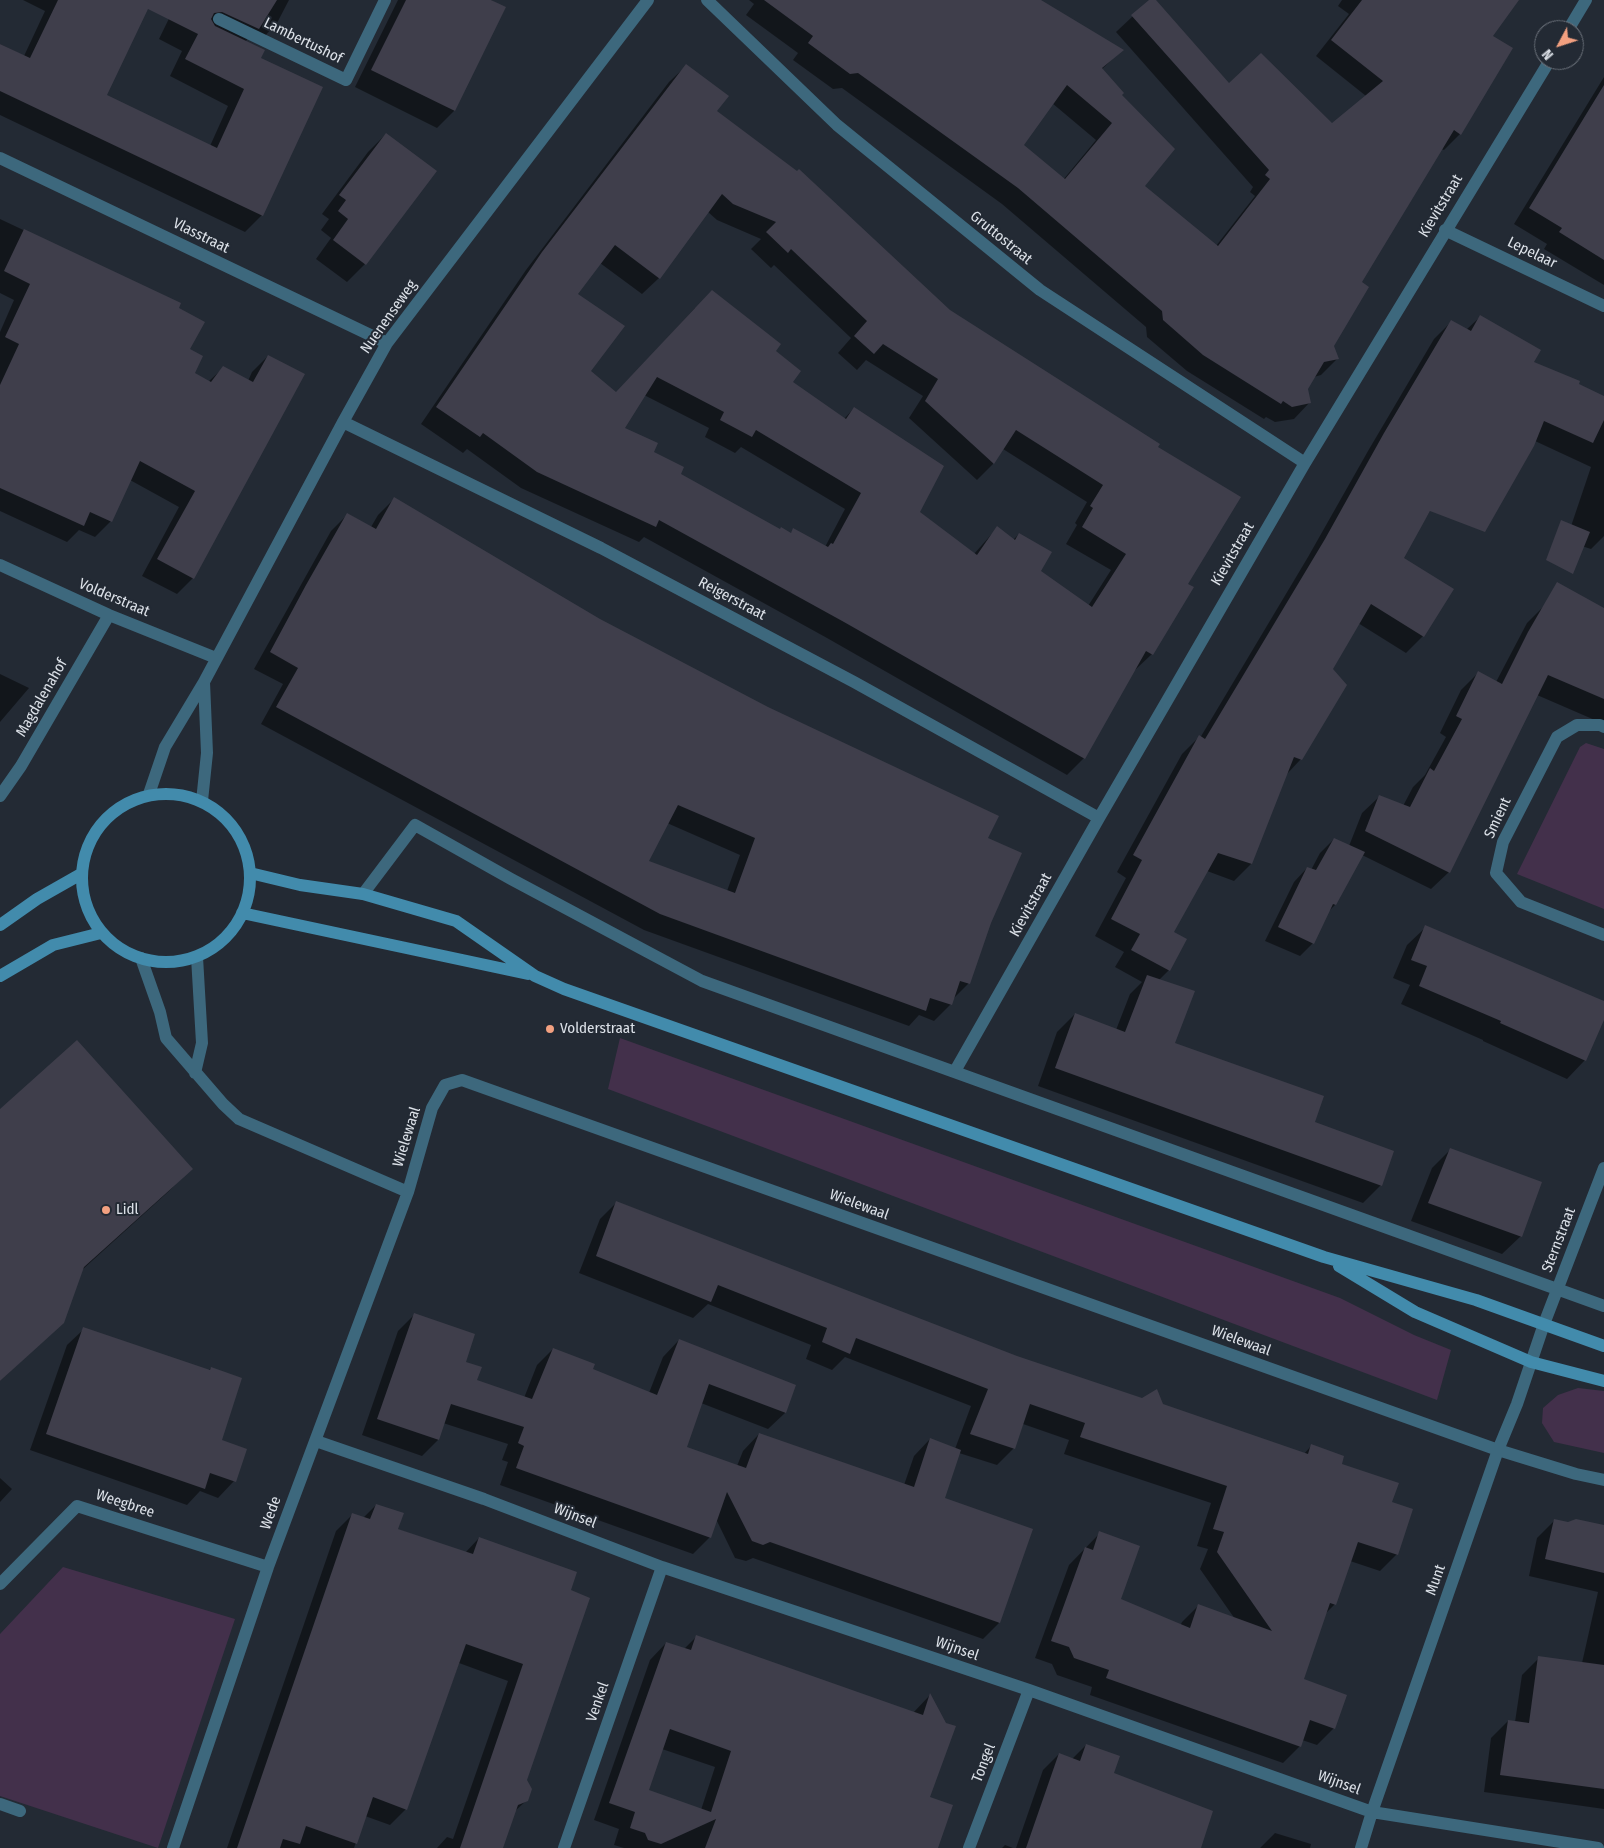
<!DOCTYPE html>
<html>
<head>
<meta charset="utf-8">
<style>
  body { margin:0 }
  #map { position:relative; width:1604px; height:1848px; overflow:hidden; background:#232a34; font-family:"Fira Sans Condensed",sans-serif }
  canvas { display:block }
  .north { position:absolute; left:1534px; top:20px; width:50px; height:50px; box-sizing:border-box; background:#232a34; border:1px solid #6d737c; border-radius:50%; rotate:230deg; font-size:14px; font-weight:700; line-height:20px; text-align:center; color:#dce1e8 }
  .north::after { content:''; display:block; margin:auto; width:18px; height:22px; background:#f2a080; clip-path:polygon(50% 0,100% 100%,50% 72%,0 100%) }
</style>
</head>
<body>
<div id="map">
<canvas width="1604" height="1848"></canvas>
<div class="north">N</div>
</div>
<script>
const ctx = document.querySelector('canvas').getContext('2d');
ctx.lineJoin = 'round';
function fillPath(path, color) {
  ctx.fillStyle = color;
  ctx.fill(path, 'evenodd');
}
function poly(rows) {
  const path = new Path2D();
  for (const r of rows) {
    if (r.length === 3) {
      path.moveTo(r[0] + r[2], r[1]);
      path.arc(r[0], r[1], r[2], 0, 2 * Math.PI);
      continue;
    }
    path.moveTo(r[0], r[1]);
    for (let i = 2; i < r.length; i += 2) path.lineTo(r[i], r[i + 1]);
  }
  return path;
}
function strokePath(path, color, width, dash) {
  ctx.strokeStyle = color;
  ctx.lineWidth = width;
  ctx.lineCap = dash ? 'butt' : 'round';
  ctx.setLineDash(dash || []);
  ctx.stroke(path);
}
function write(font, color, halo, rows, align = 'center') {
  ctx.font = font + ' "Fira Sans Condensed",sans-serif';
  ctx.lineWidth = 4;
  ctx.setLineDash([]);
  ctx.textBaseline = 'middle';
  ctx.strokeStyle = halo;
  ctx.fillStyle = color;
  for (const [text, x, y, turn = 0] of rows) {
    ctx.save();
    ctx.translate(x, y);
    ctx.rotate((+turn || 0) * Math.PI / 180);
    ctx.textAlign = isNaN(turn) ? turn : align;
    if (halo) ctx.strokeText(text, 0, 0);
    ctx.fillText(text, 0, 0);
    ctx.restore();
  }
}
fillPath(poly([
  [1586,743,1604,749,1604,909,1517,874,1580,747],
  [620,1038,1340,1298,1414,1335,1451,1350,1437,1400,608,1089],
  [1578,1388,1604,1391,1604,1453,1554,1442,1542,1423,1543,1408,1558,1395],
  [63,1567,235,1619,158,1848,0,1796,0,1634]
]), '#43304b');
fillPath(poly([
  [23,0,136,0,105,95,210,146,228,106,170,76,182,51,159,39,178,0,289,0,277,23,261,40,251,35,245,42,259,59,262,215,245,232,0,115,0,44,24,56,45,11],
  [398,0,491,0,505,8,454,111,437,128,355,87],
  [749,0,1038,0,1122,50,1102,69,1121,95,1144,186,1216,246,1255,196,1250,192,1253,187,1116,32,1150,0,1154,0,1229,84,1332,125,1366,96,1316,56,1349,14,1338,6,1342,0,1518,0,1491,36,1460,134,1444,150,1441,149,1360,282,1333,346,1337,359,1321,375,1314,377,1307,388,1310,402,1294,419,1275,422,1266,417,1264,419,1187,371,1147,337,1146,327,1002,204,842,88,833,89,793,60,798,53,746,15,754,4],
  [1052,103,1096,140,1063,180,1022,145],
  [686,66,716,111,949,311,1156,448,1187,584,1152,654,1135,670,1134,670,1084,758,1067,775,827,638,644,537,639,542,521,488,467,449,463,453,421,424,526,270,669,82],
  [708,212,717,220,761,239,751,249,771,268,774,265,851,338,838,353,857,370,866,360,923,396,909,418,977,480,993,464,1003,449,1087,502,1075,523,1077,525,1066,544,1111,570,1088,606,1039,571,1019,534,1013,540,997,528,974,554,919,512,854,408,844,419,792,383,774,351,695,308,616,394,589,372,577,294,600,263,642,294,659,278],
  [644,395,709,428,705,437,735,453,741,447,845,509,825,547,794,530,790,534,780,530,679,474,623,429],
  [1604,77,1604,285,1544,249,1547,244,1514,224],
  [386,134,365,264,347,282,316,259,331,238,321,230,329,219,322,214,368,152],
  [0,219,180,304,177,309,189,349,193,373,208,382,223,368,248,381,252,372,268,356,193,578,177,594,142,576,179,507,130,480,111,521,95,537,79,530,67,542,0,511,0,332,14,300,0,293],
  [1480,317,1532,363,1604,397,1604,536,1591,549,1566,541,1591,467,1535,441,1430,511,1402,558,1423,636,1406,653,1358,623,1331,669,1301,759,1286,775,1251,864,1234,881,1207,871,1173,933,1169,970,1159,980,1174,1044,1313,1122,1381,1185,1363,1203,1038,1086,1057,1032,1075,1014,1116,1030,1130,994,1142,982,1115,967,1124,952,1095,936,1126,878,1117,872,1182,754,1199,737,1200,738,1308,557,1368,451,1434,339,1451,322,1466,330],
  [394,499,599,620,987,838,990,923,968,984,952,1000,951,1004,934,1021,919,1015,909,1026,644,930,261,724,283,684,254,669,331,531,348,514,371,527,378,515],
  [667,823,740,855,727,891,647,862],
  [1544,606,1604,632,1604,724,1537,695,1449,872,1431,889,1362,855,1335,905,1327,913,1313,943,1300,956,1265,941,1294,882,1307,868,1311,870,1320,853,1334,839,1349,846,1362,813,1380,796,1403,806,1413,787,1425,775,1446,737,1440,733,1461,690,1478,673,1496,682,1527,623],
  [0,674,29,688,0,722],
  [1426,927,1604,1003,1604,1017,1585,1060,1567,1079,1483,1041,1483,1040,1401,1004,1410,985,1393,978,1407,945],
  [0,1110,191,1169,168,1192,82,1270,63,1322,0,1381],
  [1450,1150,1521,1236,1502,1254,1411,1221,1432,1168],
  [617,1202,1017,1357,1304,1454,1311,1446,1391,1502,1397,1554,1380,1571,1350,1561,1335,1604,1324,1615,1302,1679,1334,1728,1317,1745,1302,1740,1300,1746,1283,1763,1090,1695,1092,1687,1057,1675,1052,1664,1035,1658,1069,1565,1100,1533,1120,1600,1180,1626,1182,1622,1198,1606,1235,1619,1200,1569,1208,1549,1197,1546,1211,1503,1064,1454,1069,1440,1023,1424,1014,1448,997,1465,959,1453,944,1498,999,1623,983,1639,753,1558,746,1561,735,1558,716,1519,710,1537,693,1554,500,1485,508,1462,502,1460,508,1444,443,1423,438,1440,422,1456,362,1435,398,1331,414,1315,464,1362,475,1380,524,1398,537,1365,553,1349,591,1370,649,1393,663,1357,679,1340,794,1386,785,1413,768,1429,701,1403,685,1448,737,1466,743,1451,759,1434,904,1485,914,1456,930,1439,955,1449,971,1406,845,1357,832,1370,806,1359,811,1345,708,1304,693,1318,579,1273,600,1219],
  [84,1329,208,1371,211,1368,220,1440,234,1481,218,1498,200,1491,187,1505,30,1450,67,1345],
  [0,1478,12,1489,0,1502],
  [376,1505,397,1529,465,1553,479,1538,569,1591,526,1780,527,1800,514,1812,502,1848,437,1848,447,1837,453,1839,508,1681,459,1663,406,1809,390,1825,365,1816,354,1848,227,1848,336,1531,353,1514,363,1518],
  [1554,1521,1604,1532,1604,1809,1484,1792,1491,1738,1508,1721,1515,1722,1522,1675,1539,1658,1582,1663,1598,1592,1529,1576,1537,1538],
  [697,1636,913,1713,930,1695,890,1848,624,1848,614,1845,619,1829,594,1820,650,1660,666,1643,684,1649],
  [662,1749,715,1767,701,1810,648,1791],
  [1086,1745,1091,1848,1016,1848,1043,1770,1059,1754,1072,1759],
  [1275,1833,1311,1844,1310,1848,1260,1848],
  [1005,1845,1013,1848,1002,1848]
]), '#0007');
fillPath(poly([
  [58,0,277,0,259,29,222,12,214,13,211,19,215,26,265,50,261,58,323,87,263,216,0,91,0,44,30,58],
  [148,9,198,34,185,59,244,89,217,148,107,95],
  [406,0,491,0,506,7,455,111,371,70],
  [764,0,1041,0,1124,50,1102,68,1124,93,1122,95,1175,149,1145,186,1218,246,1270,179,1265,175,1269,170,1131,15,1149,0,1156,0,1229,83,1261,53,1332,123,1383,81,1331,40,1362,0,1519,0,1493,36,1513,48,1461,135,1454,130,1362,282,1369,287,1334,346,1339,359,1324,362,1308,389,1311,403,1292,407,1283,401,1281,404,1203,355,1163,320,1162,311,1018,188,858,73,850,74,808,43,813,36],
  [1067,85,1112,123,1065,179,1024,145],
  [686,64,729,96,717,111,797,171,799,169,950,310,1160,444,1158,447,1241,497,1188,584,1194,587,1153,655,1146,651,1085,759,844,622,659,520,656,527,537,472,483,433,480,437,436,407,542,252],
  [722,194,733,204,776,222,766,232,788,253,791,249,867,321,854,336,874,354,883,344,938,379,925,401,994,464,1016,430,1103,485,1090,506,1093,508,1082,527,1126,554,1092,607,1041,571,1052,552,1019,533,1015,540,997,526,977,555,920,512,944,466,854,407,846,419,793,382,801,371,776,351,781,344,712,290,616,392,591,371,625,326,578,294,615,245,660,279],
  [657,377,724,412,720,420,752,437,756,430,861,493,833,544,831,543,828,547,793,528,791,533,781,527,780,529,681,474,684,467,654,452,658,443,625,428],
  [1604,85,1604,260,1559,232,1562,228,1529,208],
  [386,133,437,171,366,265,333,240,348,219,338,211,346,200,339,195],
  [24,229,181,303,179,308,205,322,190,349,203,356,195,373,211,382,223,366,253,382,268,355,305,374,194,579,157,559,195,491,140,461,112,522,90,512,84,526,0,488,0,385,19,344,5,337,30,284,4,271],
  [1480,315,1541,350,1534,362,1580,381,1579,384,1604,396,1604,420,1593,443,1544,421,1534,446,1485,532,1430,511,1404,558,1454,589,1424,637,1371,604,1333,669,1347,685,1302,760,1294,757,1252,864,1218,853,1174,932,1187,939,1170,971,1131,950,1140,934,1111,919,1142,860,1133,855,1199,735,1205,739,1325,539,1384,433,1451,320,1471,331],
  [394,497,600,619,768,707,999,816,988,838,1022,853,991,923,970,984,960,981,952,1005,930,998,926,1011,660,914,276,707,298,668,270,652,306,585,347,513,376,529],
  [678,805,755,838,735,893,649,861],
  [1561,520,1590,532,1573,574,1546,560],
  [1557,582,1604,608,1604,699,1548,675,1450,873,1365,831,1379,795,1410,807,1430,768,1434,771,1462,719,1456,716,1478,671,1502,684,1528,632],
  [1334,838,1365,852,1336,905,1333,904,1314,944,1278,927,1307,867,1316,870],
  [1425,925,1604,1001,1604,1020,1586,1061,1500,1023,1501,1021,1419,986,1427,966,1411,960],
  [1147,975,1195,991,1175,1043,1324,1096,1315,1122,1394,1151,1382,1186,1055,1068,1075,1013,1125,1032],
  [77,1040,193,1169,84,1267,64,1323,0,1381,0,1109],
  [1450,1148,1542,1182,1522,1237,1428,1203],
  [616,1201,1017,1356,1142,1398,1157,1389,1163,1404,1308,1454,1311,1444,1344,1456,1342,1464,1399,1483,1392,1502,1413,1509,1398,1555,1358,1542,1336,1605,1330,1603,1304,1679,1347,1695,1335,1729,1310,1720,1301,1747,1106,1678,1109,1670,1074,1658,1069,1647,1051,1641,1085,1547,1093,1550,1099,1531,1140,1546,1121,1599,1190,1628,1198,1604,1272,1631,1217,1552,1224,1532,1213,1529,1227,1486,1080,1437,1085,1423,1030,1404,1015,1449,970,1434,988,1389,856,1338,850,1354,822,1342,827,1328,718,1285,711,1302,596,1256],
  [414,1313,475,1334,466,1362,482,1367,477,1380,532,1399,553,1348,595,1364,593,1369,657,1395,679,1339,796,1385,786,1413,709,1384,687,1447,746,1468,759,1433,914,1487,930,1438,961,1450,945,1498,1033,1529,1000,1623,770,1542,763,1545,752,1541,727,1492,711,1538,516,1468,524,1446,518,1443,524,1427,451,1404,439,1440,377,1419],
  [83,1327,210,1370,211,1367,242,1378,222,1440,247,1449,236,1482,210,1473,205,1489,46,1434],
  [376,1504,404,1513,398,1529,473,1554,479,1537,577,1572,571,1590,590,1598,527,1780,532,1789,528,1801,518,1805,503,1848,460,1848,523,1664,466,1644,407,1810,373,1797,357,1844,306,1826,300,1844,283,1839,280,1848,237,1848,352,1513,370,1519],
  [1554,1519,1568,1522,1576,1519,1604,1525,1604,1573,1545,1559],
  [696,1635,923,1715,930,1693,946,1723,956,1726,930,1797,953,1805,938,1848,705,1848,716,1819,661,1844,648,1840,645,1833,630,1828,635,1812,609,1803,666,1642,691,1650],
  [670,1729,731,1751,711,1812,649,1790],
  [1538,1656,1604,1665,1604,1789,1500,1775,1508,1720,1529,1723],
  [1086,1744,1120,1756,1114,1773,1213,1811,1201,1848,1026,1848,1059,1753,1080,1761]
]), '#3f3e4b');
strokePath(poly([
  [707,0,837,125,1040,290,1305,463],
  [219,19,346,80,385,0],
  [1568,30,1586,0],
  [0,158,387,343],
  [1445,230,1604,306],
  [343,422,601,548,854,682,1099,818],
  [0,565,109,615,216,658],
  [1604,727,1600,725,1577,725,1557,737,1503,842,1496,873,1521,902,1604,935],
  [149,794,165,747,204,682,343,422,387,343,648,0],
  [0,796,21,766,109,615],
  [202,801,207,753,204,682],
  [363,894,415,825,511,879,702,981,1604,1306],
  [141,958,160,1012,166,1038,223,1104,239,1119,408,1192,432,1108,445,1085,462,1080,1498,1450,1576,1474,1604,1480],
  [955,1071,1099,818,1305,463,1550,60],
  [195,1073,202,1043,197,957],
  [316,1441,484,1499,662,1567,1029,1690,1372,1812,1598,1848],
  [0,1584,77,1506,268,1567],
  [0,1804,20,1811],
  [173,1848,268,1567,408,1192],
  [564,1848,662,1567],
  [969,1848,1029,1690],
  [1361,1848,1372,1812,1498,1450,1517,1404,1544,1324,1604,1168]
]), '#3d687d', 12);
strokePath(poly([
  [166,878,84],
  [250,873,300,885,363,894,456,921,535,976,564,989,1324,1257,1476,1300,1604,1346],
  [242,913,528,974],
  [0,925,37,899,81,874],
  [0,976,53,945,101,933],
  [1339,1266,1415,1312,1531,1362,1604,1381]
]), '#428bac', 12);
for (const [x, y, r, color] of [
  [550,1029,5,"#f2a080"],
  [106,1210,5,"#f2a080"]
]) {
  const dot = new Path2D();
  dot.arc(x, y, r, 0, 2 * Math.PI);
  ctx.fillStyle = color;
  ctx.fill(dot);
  strokePath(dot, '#232a34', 2);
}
write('15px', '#dce1e8', '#232a34', [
  ["Lambertushof",303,41,26],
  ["Kievitstraat",1441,206,-59],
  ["Vlasstraat",201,236,26],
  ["Gruttostraat",1001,238,39],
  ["Lepelaar",1532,253,26],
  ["Nuenenseweg",389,317,-55],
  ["Kievitstraat",1233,554,-60],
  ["Volderstraat",114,598,23],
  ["Reigerstraat",732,599,28],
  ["Magdalenahof",42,698,-60],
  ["Smient",1498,818,-65],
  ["Kievitstraat",1031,905,-61],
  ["Wielewaal",407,1137,-73],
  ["Wielewaal",859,1205,20],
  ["Sternstraat",1559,1240,-69],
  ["Wielewaal",1241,1341,20],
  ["Weegbree",125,1504,18],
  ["Wede",271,1513,-70],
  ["Wijnsel",575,1516,21],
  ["Munt",1436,1580,-71],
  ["Wijnsel",957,1649,19],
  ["Venkel",598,1702,-71],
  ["Tongel",984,1763,-69],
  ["Wijnsel",1339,1783,20]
]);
write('15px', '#dce1e8', '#232a34', [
  ["Volderstraat",560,1029],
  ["Lidl",116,1210]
], 'left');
</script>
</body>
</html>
